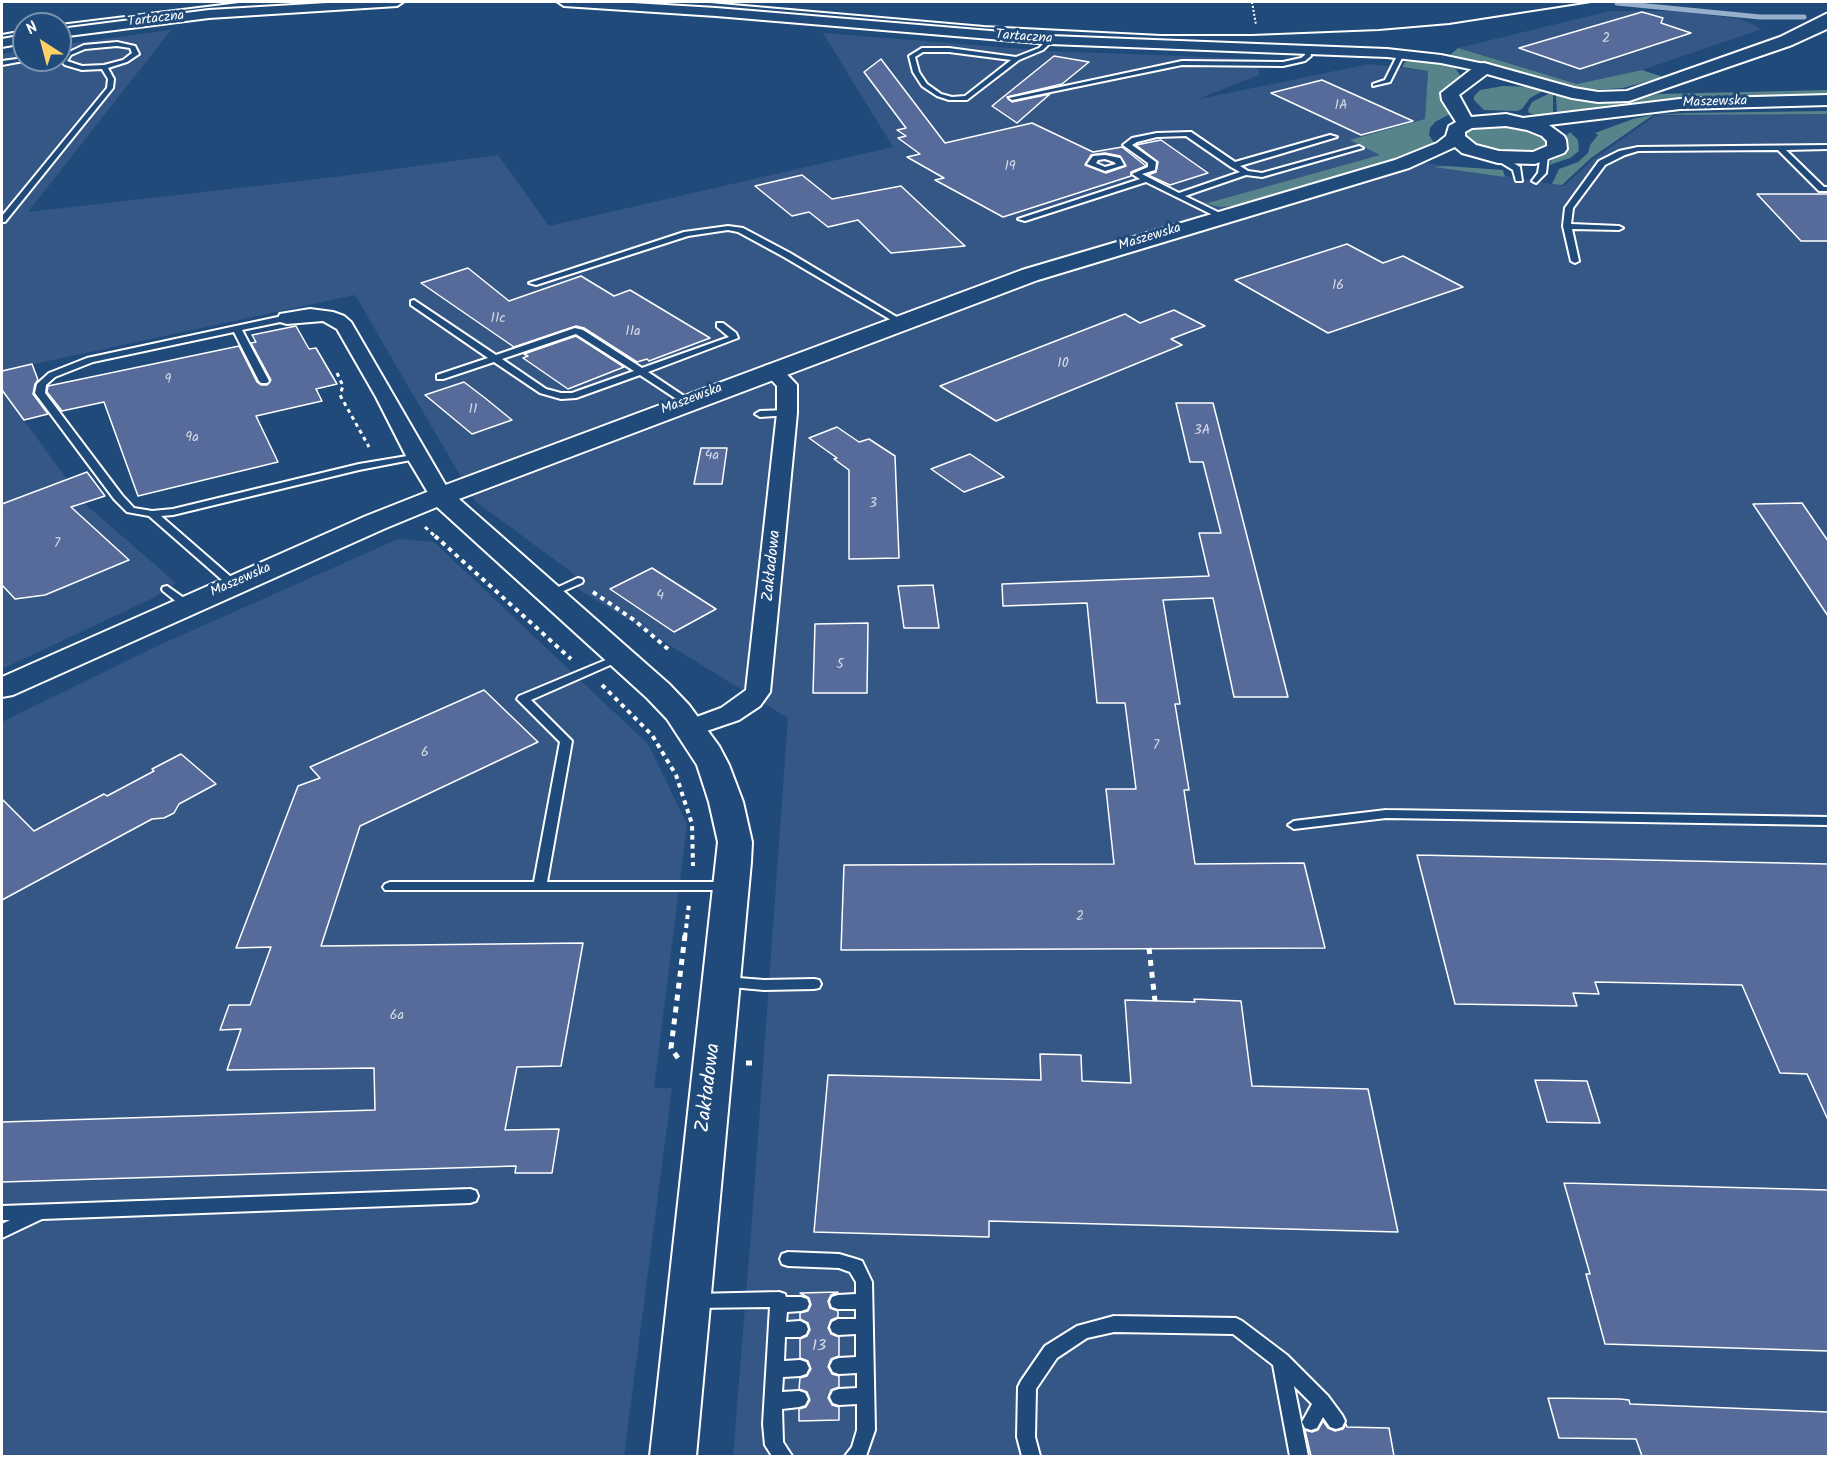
<!DOCTYPE html>
<html>
<head>
<meta charset="utf-8">
<style>
  body { margin:0 }
  #map { position:relative; width:1830px; height:1458px; overflow:hidden; background:#1f4a7a; font-family:Kalam,sans-serif }
  canvas { display:block }
  .frame { position:absolute; inset:0; border:3px solid #fff; pointer-events:none }
  .north { position:absolute; left:12px; top:12px; width:60px; height:60px; box-sizing:border-box; background:#1f4a7a; border:2px solid #7992af; border-radius:50%; rotate:324deg; font-size:16px; font-weight:700; line-height:24px; text-align:center; color:#fff }
  .north::after { content:''; display:block; margin:auto; width:21px; height:27px; background:#ffd166; clip-path:polygon(50% 0,100% 100%,50% 72%,0 100%) }
</style>
</head>
<body>
<div id="map">
<canvas width="1830" height="1458"></canvas>
<div class="frame"></div>
<div class="north">N</div>
</div>
<script>
const ctx = document.querySelector('canvas').getContext('2d');
ctx.lineJoin = 'round';
function fillPath(path, color) {
  ctx.fillStyle = color;
  ctx.fill(path, 'evenodd');
}
function poly(rows) {
  const path = new Path2D();
  for (const r of rows) {
    path.moveTo(r[0], r[1]);
    for (let i = 2; i < r.length; i += 2) path.lineTo(r[i], r[i + 1]);
  }
  return path;
}
function strokePath(path, color, width, dash) {
  ctx.strokeStyle = color;
  ctx.lineWidth = width;
  ctx.lineCap = dash ? 'butt' : 'round';
  ctx.setLineDash(dash || []);
  ctx.stroke(path);
}
function write(font, color, halo, rows, align = 'center') {
  ctx.font = font + ' Kalam,sans-serif';
  ctx.lineWidth = 6;
  ctx.setLineDash([]);
  ctx.textBaseline = 'middle';
  ctx.strokeStyle = halo;
  ctx.fillStyle = color;
  for (const [text, x, y, turn = 0] of rows) {
    ctx.save();
    ctx.translate(x, y);
    ctx.rotate((+turn || 0) * Math.PI / 180);
    ctx.textAlign = isNaN(turn) ? turn : align;
    if (halo) ctx.strokeText(text, 0, 0);
    ctx.fillText(text, 0, 0);
    ctx.restore();
  }
}
fillPath(poly([
  [1610,11,1676,11,1741,19,1762,29,1642,70,1577,84,1458,48],
  [171,30,28,212,335,177,498,155,549,226,893,147,823,33,1050,51,1257,59,1259,75,1195,100,1369,64,1428,71,1425,120,1351,140,1381,155,1564,186,1591,161,1655,116,1828,112,1828,1456,733,1456,753,1207,788,718,578,589,574,574,475,501,355,295,2,371,2,54,24,50,24,60,60,60,60,45],
  [2,390,84,503,176,583,151,599,2,669],
  [398,539,434,542,648,744,687,824,654,1088,672,1088,624,1456,2,1456,2,722,157,646]
]), '#345786');
fillPath(poly([
  [1458,48,1577,84,1642,70,1663,77,1623,88,1593,90,1574,87,1448,57],
  [1413,60,1446,65,1456,69,1460,75,1458,80,1445,91,1452,113,1435,122,1430,128,1429,135,1435,144,1396,160,1245,205,1219,207,1197,201,1208,203,1380,155,1350,140,1425,119,1428,71,1402,67,1405,62],
  [1503,86,1531,87,1543,91,1530,98,1522,109,1517,111,1484,110,1474,100,1474,96,1480,90],
  [1828,90,1828,97,1681,100,1631,104,1557,116,1556,94,1591,101,1614,102,1641,99,1658,94],
  [1548,94,1553,94,1553,115,1546,119,1529,113,1528,110,1532,102],
  [1828,111,1828,114,1653,115,1591,158,1562,185,1552,184,1559,169,1578,162,1588,153,1590,145,1598,135,1595,133,1633,119,1652,115,1685,113],
  [1504,124,1540,133,1549,142,1547,148,1539,152,1518,155,1479,148,1465,136,1471,128],
  [1570,132,1578,140,1579,151,1570,158,1549,165,1552,159,1564,150,1564,138],
  [1447,166,1503,170,1505,177,1434,167]
]), '#57838b');
strokePath(poly([
  [1617,3,1760,17,1804,17]
]), '#97afca', 5);
const building = poly([
  [1642,12,1663,18,1661,23,1691,33,1580,69,1519,48,1642,12],
  [1054,56,1089,62,1062,84,1007,97,1012,102,1050,94,1017,123,992,106,1054,56],
  [881,59,945,143,1032,123,1093,152,1122,147,1146,166,1131,172,1131,176,1003,217,935,180,944,178,907,157,920,154,898,138,906,136,897,130,906,128,864,72,881,59],
  [1105,153,1120,156,1126,166,1106,173,1085,165,1091,155,1105,153],
  [1322,80,1413,121,1361,135,1271,93,1322,80],
  [1161,140,1208,173,1170,185,1148,175,1156,172,1158,162,1136,145,1161,140],
  [802,175,832,199,901,186,965,246,891,253,858,220,828,227,809,212,792,216,755,186,802,175],
  [1757,194,1828,194,1828,241,1801,241,1757,194],
  [1347,244,1383,263,1403,256,1463,287,1328,333,1235,280,1347,244],
  [468,268,509,301,581,276,614,296,630,290,710,338,649,361,647,359,637,362,584,328,576,326,514,347,421,283,468,268],
  [1174,310,1205,326,1171,339,1182,345,996,421,940,386,1125,314,1140,323,1174,310],
  [296,326,309,349,316,348,337,384,316,389,322,401,256,416,278,462,138,496,104,402,62,411,47,392,48,386,239,346,257,382,261,385,267,385,271,380,251,343,256,342,252,335,296,326],
  [576,336,624,367,568,389,523,358,528,356,524,354,576,336],
  [32,364,38,380,35,384,33,394,48,414,24,420,2,390,2,371,32,364],
  [464,382,485,398,512,420,472,434,425,395,464,382],
  [1176,403,1213,403,1288,697,1234,697,1213,598,1163,600,1180,704,1175,704,1189,790,1184,790,1195,864,1304,863,1325,948,841,950,844,865,1114,864,1106,789,1136,789,1125,703,1097,703,1087,603,1003,606,1002,584,1209,576,1199,533,1221,533,1203,462,1190,462,1176,403],
  [837,427,859,442,869,439,895,456,899,558,849,559,849,470,834,459,837,458,809,438,837,427],
  [701,448,727,448,722,484,694,484,701,448],
  [970,454,1004,477,964,492,931,469,970,454],
  [87,472,105,496,71,507,129,560,45,595,15,599,2,585,2,504,87,472],
  [1802,503,1828,541,1828,616,1753,504,1802,503],
  [652,568,716,609,674,632,610,589,652,568],
  [933,585,939,628,904,628,898,586,933,585],
  [868,623,867,693,813,693,815,624,868,623],
  [484,690,538,742,360,826,321,946,583,943,561,1066,517,1067,505,1130,559,1129,552,1173,515,1173,516,1166,2,1182,2,1122,375,1110,374,1068,227,1070,241,1029,220,1030,229,1005,250,1005,271,947,236,948,298,786,320,778,310,767,484,690],
  [181,754,216,784,179,804,174,813,164,818,152,819,2,900,2,799,34,831,104,794,107,796,154,771,152,769,181,754],
  [1417,855,1828,864,1828,1120,1807,1074,1780,1073,1742,985,1595,982,1599,994,1573,993,1577,1006,1455,1004,1417,855],
  [1194,999,1241,1001,1252,1086,1368,1089,1398,1232,989,1221,989,1237,814,1232,828,1075,1041,1080,1040,1054,1081,1055,1082,1081,1131,1083,1125,1000,1195,1002,1194,999],
  [1535,1080,1587,1081,1600,1123,1547,1122,1535,1080],
  [1564,1183,1828,1190,1828,1351,1605,1344,1586,1274,1590,1274,1564,1183],
  [838,1292,831,1295,828,1301,830,1308,838,1311,838,1317,831,1320,828,1328,831,1334,839,1337,839,1356,831,1359,828,1367,832,1374,839,1376,839,1387,831,1390,828,1398,832,1405,839,1407,839,1420,799,1421,799,1409,806,1407,810,1400,807,1392,799,1389,800,1378,807,1376,811,1369,808,1361,800,1358,800,1339,807,1336,810,1330,808,1323,800,1319,800,1313,808,1311,811,1305,809,1298,800,1293,838,1292],
  [1548,1398,1620,1399,1629,1400,1630,1404,1828,1412,1828,1456,1642,1456,1636,1439,1559,1438,1548,1398],
  [1323,1421,1328,1428,1335,1431,1343,1429,1346,1424,1347,1427,1389,1428,1394,1456,1311,1456,1305,1430,1312,1432,1318,1430,1323,1421]
]);
fillPath(building, '#566b9a');
strokePath(building, '#fff', 1.5);
const service = poly([
  [1048,39,1053,40,1043,50,1019,60,967,100,949,100,937,96,922,86,913,72,909,56,922,48,949,48,1016,57,1039,48,1048,39],
  [923,52,949,52,1011,60,965,96,952,97,941,94,927,84,919,72,915,57,923,52],
  [117,42,135,46,139,54,127,62,108,68,114,79,113,88,5,222,2,222,2,216,107,88,108,79,102,69,82,70,65,65,61,61,65,54,84,45,117,42],
  [117,46,130,48,132,53,123,60,104,65,82,66,67,61,71,55,85,49,117,46],
  [1307,47,1310,49,1311,56,1305,61,1283,66,1182,65,1012,100,1009,98,1182,61,1283,62,1301,58,1305,55,1304,49,1307,47],
  [1401,52,1404,54,1390,82,1373,86,1373,84,1385,80,1398,54,1401,52],
  [24,58,24,60,29,60,2,65,2,61,24,58],
  [1191,132,1235,162,1330,135,1337,137,1240,166,1248,171,1262,173,1359,146,1363,148,1262,177,1246,175,1185,196,1224,215,1225,217,1221,219,1146,182,1025,221,1018,219,1140,179,1132,174,1148,167,1148,163,1123,145,1132,138,1157,133,1191,132],
  [1186,136,1231,167,1240,172,1179,193,1142,174,1155,170,1156,162,1132,145,1137,142,1157,137,1186,136],
  [1828,145,1828,149,1786,150,1824,187,1828,187,1828,191,1819,191,1778,150,1638,151,1625,155,1605,165,1573,208,1571,224,1619,226,1623,228,1619,230,1572,229,1579,261,1575,263,1571,261,1563,226,1565,208,1599,161,1619,151,1638,147,1828,145],
  [1541,154,1548,156,1546,173,1536,183,1532,181,1538,173,1541,154],
  [1105,155,1120,158,1124,165,1105,171,1087,164,1093,156,1105,155],
  [1105,159,1114,162,1116,164,1105,167,1096,163,1098,160,1105,159],
  [1495,155,1501,155,1520,167,1522,181,1516,181,1513,170,1495,159,1495,155],
  [728,226,743,228,790,253,905,322,898,324,784,257,738,232,728,230,688,236,536,285,529,283,684,232,728,226],
  [414,300,496,355,575,328,583,330,642,368,729,337,717,327,717,323,723,323,736,333,738,338,648,372,690,400,690,404,684,404,640,375,576,398,561,399,540,393,494,362,443,379,437,379,437,375,488,358,411,305,411,301,414,300],
  [576,334,634,371,572,393,561,393,546,389,502,359,576,334],
  [287,315,291,318,290,320,242,330,269,381,267,383,261,383,259,381,234,332,93,362,55,377,46,385,45,393,122,495,134,508,152,511,173,509,359,464,419,454,421,456,416,459,359,470,173,515,161,516,238,583,239,585,234,588,230,587,149,516,127,512,114,499,35,393,37,384,49,373,87,358,287,315],
  [787,410,790,411,790,415,760,417,755,414,760,411,787,410],
  [578,578,582,579,583,581,582,583,552,596,548,597,543,594,578,578],
  [167,586,191,603,192,605,191,607,183,607,163,591,162,589,163,587,167,586],
  [620,654,624,655,626,657,624,659,531,700,572,741,547,882,728,882,733,884,735,887,733,890,385,890,383,887,385,884,390,882,534,882,560,742,517,699,519,696,620,654],
  [1386,810,1828,817,1828,825,1386,818,1294,829,1288,825,1294,821,1386,810],
  [725,977,764,980,814,979,819,980,821,984,819,988,814,989,764,990,720,986,718,982,720,978,725,977],
  [470,1189,476,1191,478,1196,476,1201,470,1203,42,1219,2,1238,2,1224,10,1220,2,1220,2,1206,470,1189],
  [788,1252,839,1254,856,1259,862,1261,872,1282,875,1430,866,1456,845,1456,852,1447,857,1430,857,1404,839,1405,833,1403,830,1397,833,1391,839,1389,857,1388,857,1373,839,1374,833,1372,830,1366,833,1360,839,1358,856,1357,856,1334,838,1335,832,1332,830,1327,832,1322,838,1319,856,1319,856,1309,838,1309,832,1307,830,1302,832,1297,838,1295,856,1294,856,1282,850,1272,839,1268,788,1266,782,1264,780,1259,782,1254,788,1252],
  [779,1292,785,1294,786,1297,801,1297,807,1299,809,1304,807,1309,801,1311,787,1312,786,1322,800,1321,806,1324,808,1329,806,1334,800,1337,785,1337,784,1361,800,1360,806,1362,809,1368,806,1374,800,1376,783,1377,782,1392,799,1391,805,1393,808,1399,805,1405,799,1407,782,1409,783,1442,792,1456,772,1456,765,1445,763,1424,770,1307,695,1308,689,1306,687,1301,689,1296,695,1294,779,1292],
  [1114,1316,1236,1318,1242,1321,1287,1355,1328,1396,1342,1415,1345,1421,1342,1427,1336,1429,1330,1427,1323,1417,1317,1428,1311,1430,1305,1428,1302,1422,1312,1404,1294,1386,1308,1456,1290,1456,1273,1365,1233,1334,1114,1332,1087,1338,1057,1358,1036,1389,1035,1437,1040,1456,1022,1456,1017,1437,1018,1387,1021,1381,1045,1346,1077,1326,1114,1316]
]);
const minor = poly([
  [344,2,403,2,397,6,209,18,60,37,60,29,209,10,344,2],
  [558,2,616,2,716,8,1050,36,1387,49,1441,55,1489,65,1491,68,1484,72,1441,63,1387,57,1050,44,716,16,564,6,558,2],
  [24,35,24,43,2,47,2,39,24,35],
  [310,309,333,312,344,316,351,322,452,496,449,501,441,502,433,501,406,456,376,397,337,329,323,321,287,324,280,322,278,318,280,314,310,309],
  [772,364,779,366,797,385,797,413,770,692,760,706,739,720,692,736,683,734,679,728,683,722,721,708,746,690,777,413,777,386,762,370,765,366,772,364]
]);
const tertiary = poly([
  [1828,13,1827,29,1792,45,1629,101,1598,102,1572,98,1487,74,1459,95,1471,117,1506,114,1523,118,1680,99,1828,95,1828,105,1680,109,1549,125,1564,136,1566,140,1567,149,1564,153,1535,164,1498,163,1462,153,1455,147,1409,168,1038,280,459,499,669,684,689,705,719,746,729,765,743,802,752,842,751,862,696,1456,650,1456,718,842,709,802,697,765,667,719,647,698,437,507,386,528,13,695,2,697,2,677,366,516,432,490,1022,270,1395,160,1437,143,1446,136,1449,126,1456,122,1442,100,1441,93,1478,64,1484,63,1574,88,1598,92,1627,91,1780,37,1828,13],
  [1506,126,1527,130,1542,136,1547,141,1547,146,1533,152,1499,151,1476,145,1465,136,1465,132,1472,128,1506,126]
]);
strokePath(service, '#fff', 4);
strokePath(minor, '#fff', 4);
strokePath(tertiary, '#fff', 4);
strokePath(poly([
  [1252,2,1256,25]
]), '#fff', 2, [2, 2]);
strokePath(poly([
  [337,373,343,386,340,395,369,447],
  [425,527,437,538]
]), '#fff', 3, [4, 4]);
strokePath(poly([
  [435,536,571,659],
  [593,592,634,620,668,649],
  [602,685,652,735,676,775,692,824,693,866],
  [685,937,689,904]
]), '#fff', 4, [4.5, 4.5]);
strokePath(poly([
  [1149,948,1155,1001],
  [678,1058,671,1048,685,935],
  [746,1063,758,1063]
]), '#fff', 5, [6, 6]);
fillPath(service, '#1f4a7a');
fillPath(minor, '#1f4a7a');
fillPath(tertiary, '#1f4a7a');
strokePath(poly([
  [710,2,984,26,1161,35,1252,35,1379,30,1449,24,1591,2],
  [60,24,239,2],
  [2,34,24,30]
]), '#fff', 2);
write('14px', '#fff', '#1f4a7a', [
  ["Tartaczna",156,20,-7],
  ["Tartaczna",1024,38,4],
  ["Maszewska",1715,103,-2],
  ["Maszewska",1150,238,-17],
  ["Maszewska",692,400,-21],
  ["Maszewska",241,581,-24]
]);
write('14px', '#d5dae6', null, [
  ["2",1606,40],
  ["1A",1341,107],
  ["19",1010,168],
  ["16",1338,287],
  ["11c",498,320],
  ["11a",633,333],
  ["10",1063,365],
  ["9",168,381],
  ["11",473,411],
  ["3A",1202,432],
  ["9a",192,439],
  ["4a",712,457],
  ["3",873,505],
  ["7",57,545],
  ["4",660,597],
  ["5",840,666],
  ["7",1156,747],
  ["6",425,754],
  ["2",1080,918],
  ["6a",397,1017]
]);
write('16px', '#fff', '#1f4a7a', [
  ["Zakładowa",773,566,-84]
]);
write('16px', '#d5dae6', null, [
  ["13",819,1347]
]);
write('20px', '#fff', '#1f4a7a', [
  ["Zakładowa",710,1088,-83]
]);
</script>
</body>
</html>
